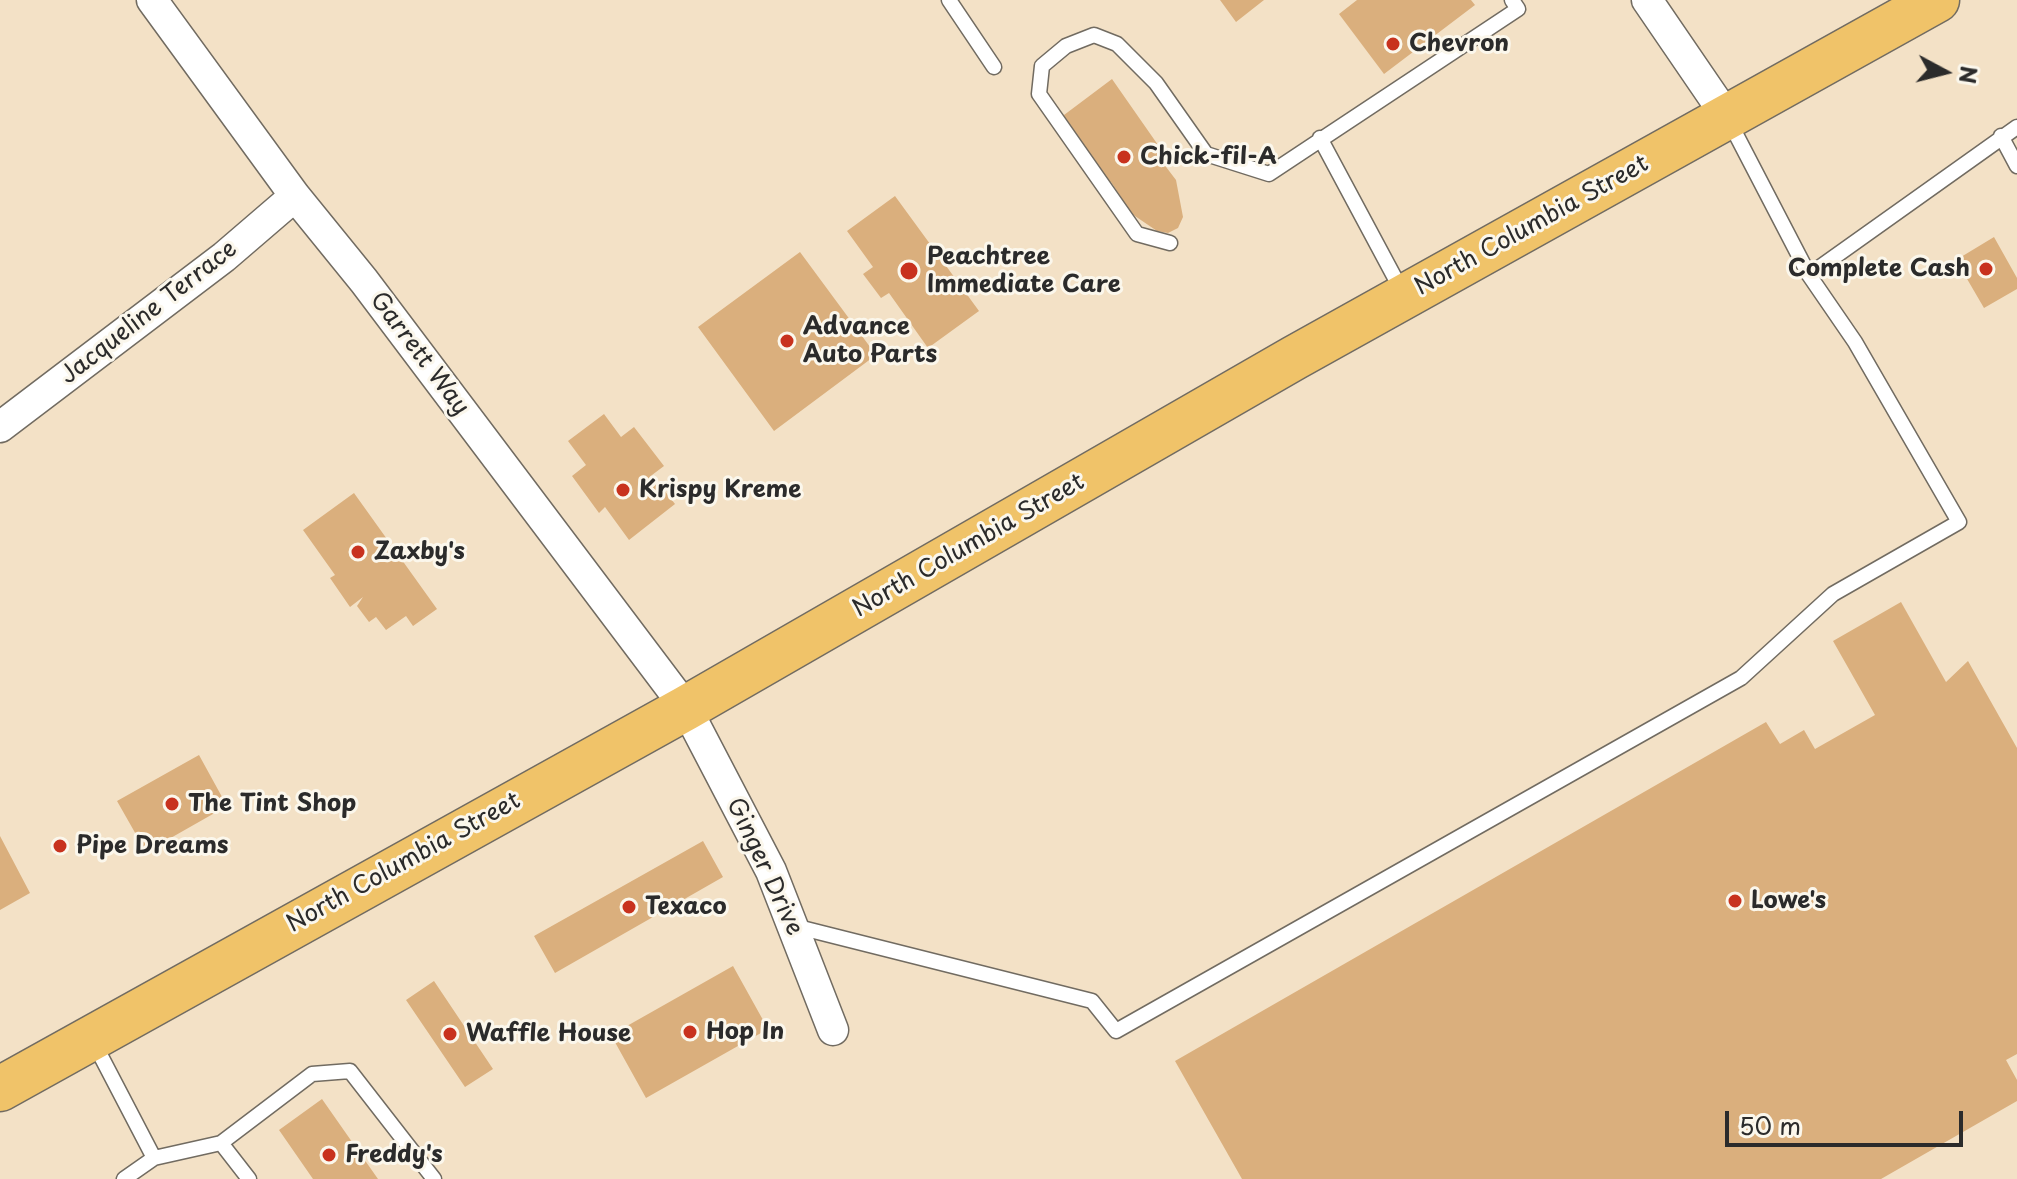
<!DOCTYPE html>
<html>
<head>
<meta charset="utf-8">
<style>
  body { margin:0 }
  #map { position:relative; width:2017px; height:1179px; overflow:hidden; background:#f3e1c6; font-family:"Playpen Sans",sans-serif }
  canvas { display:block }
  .north { position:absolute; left:1905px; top:32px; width:80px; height:80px; -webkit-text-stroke:6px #fbf7ec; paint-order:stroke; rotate:97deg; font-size:22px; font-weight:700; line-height:32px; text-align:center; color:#2b2b2b }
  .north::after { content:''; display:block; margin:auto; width:28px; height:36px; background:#2b2b2b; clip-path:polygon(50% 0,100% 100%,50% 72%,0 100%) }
  .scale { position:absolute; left:1725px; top:1111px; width:238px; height:36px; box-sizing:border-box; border:4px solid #2b2b2b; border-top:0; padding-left:10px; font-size:24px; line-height:28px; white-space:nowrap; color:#2b2b2b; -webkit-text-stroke:6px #fbf7ec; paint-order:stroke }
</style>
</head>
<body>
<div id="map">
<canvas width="2017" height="1179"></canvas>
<div class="north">N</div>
<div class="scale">50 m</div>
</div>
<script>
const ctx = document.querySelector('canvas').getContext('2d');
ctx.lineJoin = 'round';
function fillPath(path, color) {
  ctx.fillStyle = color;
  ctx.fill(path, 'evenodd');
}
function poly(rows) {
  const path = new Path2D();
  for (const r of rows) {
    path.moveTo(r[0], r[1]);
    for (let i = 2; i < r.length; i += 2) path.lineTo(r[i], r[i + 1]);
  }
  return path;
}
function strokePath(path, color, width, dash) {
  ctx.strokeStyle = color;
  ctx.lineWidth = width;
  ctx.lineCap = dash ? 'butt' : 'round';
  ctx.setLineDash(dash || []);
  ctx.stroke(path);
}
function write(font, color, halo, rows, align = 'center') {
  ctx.font = font + ' "Playpen Sans",sans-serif';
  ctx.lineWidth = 6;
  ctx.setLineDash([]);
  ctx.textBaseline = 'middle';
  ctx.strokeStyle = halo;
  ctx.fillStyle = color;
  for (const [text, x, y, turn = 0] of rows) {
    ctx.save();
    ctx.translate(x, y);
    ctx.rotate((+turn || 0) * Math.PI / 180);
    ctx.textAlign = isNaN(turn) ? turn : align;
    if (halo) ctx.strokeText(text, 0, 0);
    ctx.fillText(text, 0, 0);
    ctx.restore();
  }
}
fillPath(poly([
  [1220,0,1264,0,1236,22],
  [1357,0,1471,0,1475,5,1384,74,1339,14],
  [1112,79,1165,155,1160,159,1176,180,1183,217,1178,228,1168,233,1157,231,1132,214,1111,182,1105,186,1060,118],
  [895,196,979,311,928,348,889,293,881,298,863,274,873,267,847,231],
  [1994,237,2017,278,2017,289,1984,308,1956,260],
  [800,252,876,355,774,431,698,327],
  [604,414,621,437,634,427,664,466,652,475,675,504,629,540,605,507,599,513,572,476,586,465,568,441],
  [354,493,437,609,413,626,406,616,386,630,376,617,369,622,357,606,363,597,350,607,330,578,335,575,303,530],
  [1901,602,1946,682,1968,661,2017,748,2017,1054,2006,1060,2017,1080,2017,1101,1881,1179,1242,1179,1175,1061,1766,722,1780,744,1804,730,1815,749,1875,715,1833,641],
  [199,755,227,806,146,852,117,801],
  [0,836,30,893,0,910],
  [703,841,723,877,555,973,534,936],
  [733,966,768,1029,646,1098,611,1035],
  [434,981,493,1069,465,1087,406,1000],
  [322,1099,378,1179,313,1179,279,1130]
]), '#daaf7d');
const lane = poly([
  [949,0,994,67],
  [2001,136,2017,166],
  [1320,138,1403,293],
  [1170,243,1137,234,1039,94,1042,66,1066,46,1094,35,1117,44,1156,83,1206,154,1269,174,1518,9,1512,0],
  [1809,275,2017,127],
  [794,926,1092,1001,1116,1031,1741,678,1833,594,1959,522,1855,342,1809,275,1729,121],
  [93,1041,154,1158,124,1179],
  [221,1143,249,1179],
  [154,1158,221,1143,312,1074,350,1071,434,1179]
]);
const street = poly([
  [152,0,295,196,364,281,686,708,771,871,833,1030],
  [1647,0,1727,117],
  [0,427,224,257,295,196]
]);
const primary = poly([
  [0,1089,686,708,1294,358,1937,0]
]);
strokePath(lane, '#716b61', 17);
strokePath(street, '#716b61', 33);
strokePath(primary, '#716b61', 47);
strokePath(lane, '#fff', 14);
strokePath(street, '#fff', 30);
strokePath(primary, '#f0c369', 44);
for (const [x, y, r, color] of [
  [1393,44,8,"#c8321e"],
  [1124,157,8,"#c8321e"],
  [1986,269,8,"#c8321e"],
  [909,271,10,"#c8321e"],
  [787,341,8,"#c8321e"],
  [623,490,8,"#c8321e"],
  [358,552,8,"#c8321e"],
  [172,804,8,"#c8321e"],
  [60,846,8,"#c8321e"],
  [1735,901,8,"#c8321e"],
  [629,907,8,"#c8321e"],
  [690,1032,8,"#c8321e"],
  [450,1034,8,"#c8321e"],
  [329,1155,8,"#c8321e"]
]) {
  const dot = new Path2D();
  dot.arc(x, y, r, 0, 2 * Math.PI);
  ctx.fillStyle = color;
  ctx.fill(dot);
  strokePath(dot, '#fbf7ec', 3);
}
write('bold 24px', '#2b2b2b', '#fbf7ec', [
  ["Chevron",1409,44],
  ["Chick-fil-A",1140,157],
  ["Peachtree",927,257],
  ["Immediate Care",927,285],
  ["Complete Cash",1970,269,"right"],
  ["Advance",803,327],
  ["Auto Parts",803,355],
  ["Krispy Kreme",639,490],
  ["Zaxby's",374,552],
  ["The Tint Shop",188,804],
  ["Pipe Dreams",76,846],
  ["Lowe's",1751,901],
  ["Texaco",645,907],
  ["Hop In",706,1032],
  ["Waffle House",466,1034],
  ["Freddy's",345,1155]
], 'left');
write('24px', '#2b2b2b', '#fbf7ec', [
  ["North Columbia Street",1532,226,-29],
  ["Jacqueline Terrace",149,313,-38],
  ["Garrett Way",419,354,53],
  ["North Columbia Street",969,546,-30],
  ["North Columbia Street",404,863,-29],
  ["Ginger Drive",764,867,65]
]);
</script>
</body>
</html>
